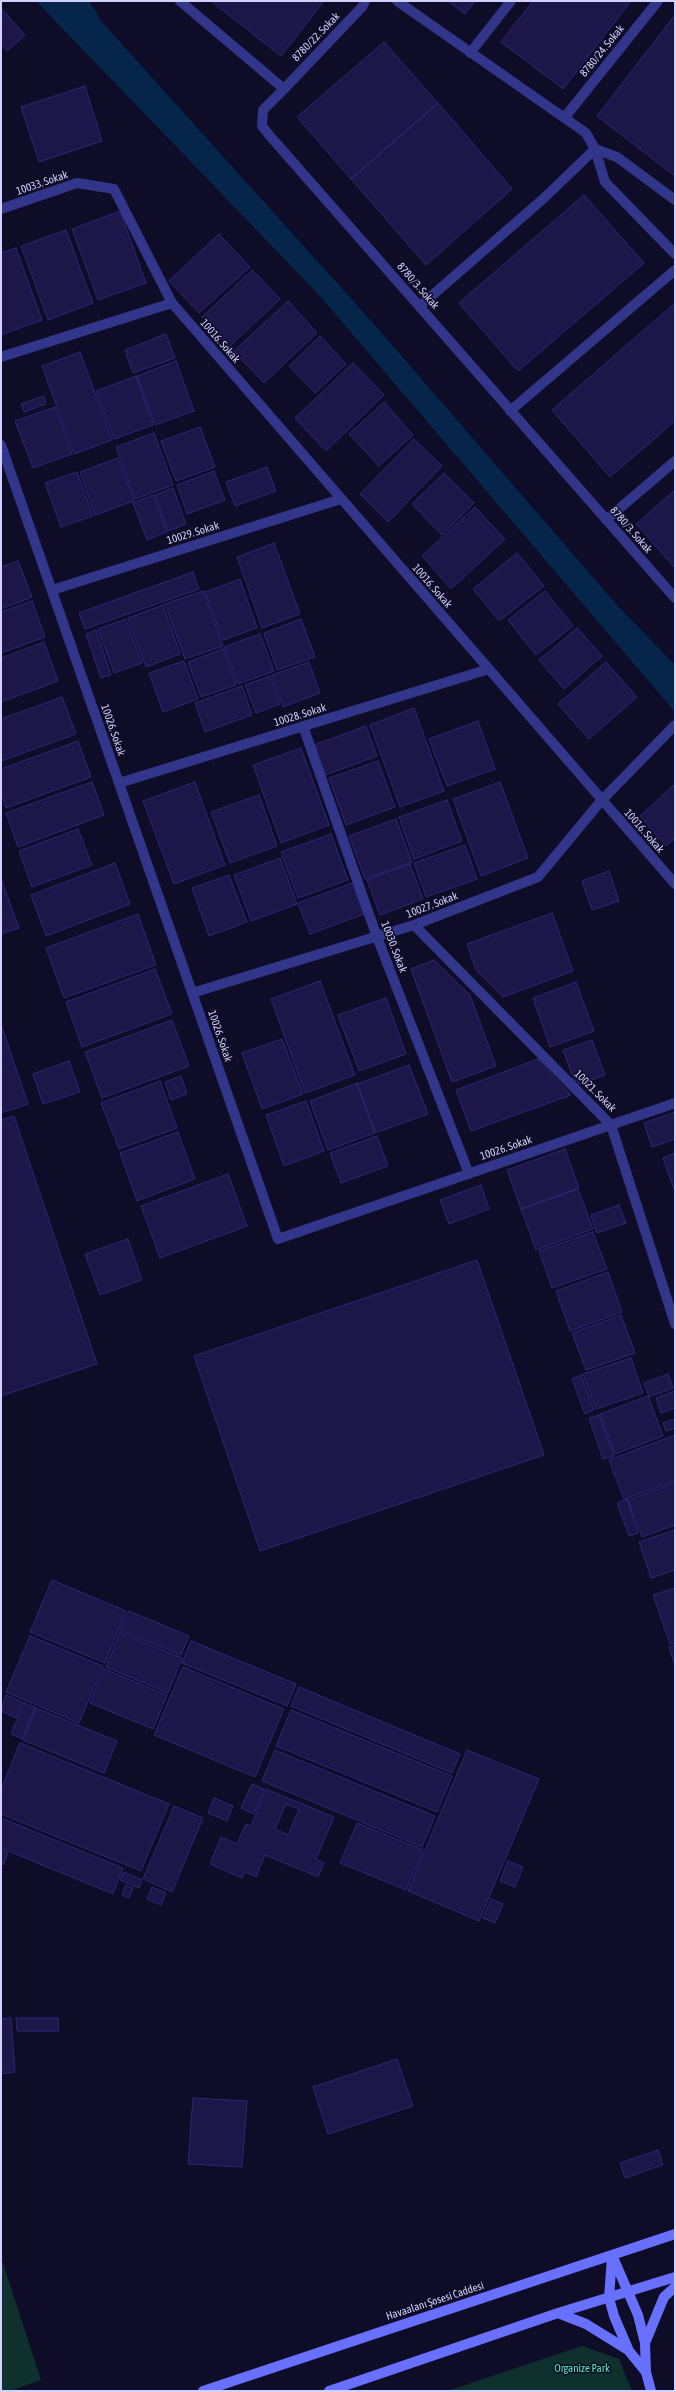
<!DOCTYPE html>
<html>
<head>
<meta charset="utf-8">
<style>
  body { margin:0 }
  #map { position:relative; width:676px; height:2392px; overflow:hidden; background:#0e0c26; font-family:"Asap Condensed",sans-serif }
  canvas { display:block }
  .frame { position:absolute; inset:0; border:2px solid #d2d1ff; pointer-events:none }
</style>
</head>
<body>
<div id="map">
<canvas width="676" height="2392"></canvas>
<div class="frame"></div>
</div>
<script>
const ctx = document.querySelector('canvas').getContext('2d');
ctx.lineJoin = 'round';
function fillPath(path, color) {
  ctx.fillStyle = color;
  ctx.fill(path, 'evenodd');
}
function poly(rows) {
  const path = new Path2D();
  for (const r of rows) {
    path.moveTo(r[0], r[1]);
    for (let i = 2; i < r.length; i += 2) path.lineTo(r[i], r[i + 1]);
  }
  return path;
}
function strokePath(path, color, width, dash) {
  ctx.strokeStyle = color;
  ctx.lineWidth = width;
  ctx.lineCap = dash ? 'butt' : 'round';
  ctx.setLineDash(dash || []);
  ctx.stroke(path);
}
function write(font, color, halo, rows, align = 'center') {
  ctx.font = font + ' "Asap Condensed",sans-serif';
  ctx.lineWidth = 3;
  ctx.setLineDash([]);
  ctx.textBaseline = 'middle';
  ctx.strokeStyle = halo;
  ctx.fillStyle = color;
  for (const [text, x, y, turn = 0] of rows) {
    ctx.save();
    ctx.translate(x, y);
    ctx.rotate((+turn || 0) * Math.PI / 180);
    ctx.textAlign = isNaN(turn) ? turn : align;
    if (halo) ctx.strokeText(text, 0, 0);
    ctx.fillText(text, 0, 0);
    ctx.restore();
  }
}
fillPath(poly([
  [1,2257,41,2380,10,2391,1,2391],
  [582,2346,619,2359,632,2391,447,2391]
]), '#0e312d');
fillPath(poly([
  [36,1,89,1,102,22,373,323,617,605,675,665,675,712,319,295]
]), '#06254b');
const building = poly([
  [211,1,324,1,281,56,211,1],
  [448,1,475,1,465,14,448,1],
  [533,1,631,1,563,89,501,42,533,1],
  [1,8,25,35,7,51,1,44,1,8],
  [675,15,675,176,597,116,675,15],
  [384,42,438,103,351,179,297,117,384,42],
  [85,86,102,141,39,162,21,107,85,86],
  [438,103,512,189,426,265,351,179,438,103],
  [584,195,644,263,518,371,459,303,584,195],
  [120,211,146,283,98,300,72,229,120,211],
  [66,230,93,303,48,320,21,246,66,230],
  [219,234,250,267,199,313,169,281,219,234],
  [16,248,42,320,1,335,1,253,16,248],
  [252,270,280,299,229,347,202,317,252,270],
  [288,301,317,333,264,383,234,351,288,301],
  [675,303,675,421,610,477,552,410,675,303],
  [166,334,175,358,133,373,125,350,166,334],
  [320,336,346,364,315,393,289,366,320,336],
  [80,352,112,440,74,454,42,366,80,352],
  [176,361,194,411,155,425,137,376,176,361],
  [353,363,384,395,326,451,295,418,353,363],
  [136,376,153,425,114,439,96,391,136,376],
  [44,396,46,404,24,412,21,404,44,396],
  [384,402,413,435,379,466,349,434,384,402],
  [55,407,72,454,33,468,15,421,55,407],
  [200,427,215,467,176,481,161,441,200,427],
  [154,433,173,485,135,499,116,447,154,433],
  [414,439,442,466,388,522,360,494,414,439],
  [118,458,134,501,95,515,80,472,118,458],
  [267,467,276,491,235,506,226,482,267,467],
  [214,471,225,500,187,514,177,485,214,471],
  [77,472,93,516,61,527,45,483,77,472],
  [444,473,474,503,442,535,412,504,444,473],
  [173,488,186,524,168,531,155,495,173,488],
  [675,490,675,568,636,524,675,490],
  [153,495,167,532,147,540,133,503,153,495],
  [475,507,505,539,451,589,422,556,475,507],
  [274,543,300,614,262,628,237,557,274,543],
  [517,553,544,586,499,621,473,589,517,553],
  [18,561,32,597,1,609,1,567,18,561],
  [193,572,199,589,85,629,79,613,193,572],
  [240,579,257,628,223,640,205,592,240,579],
  [203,591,223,646,185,659,165,604,203,591],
  [545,591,573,626,536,655,508,620,545,591],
  [32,601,45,637,1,653,1,612,32,601],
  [163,605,180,654,146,667,128,618,163,605],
  [126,619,142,663,114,673,98,629,126,619],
  [301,619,315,657,277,670,264,633,301,619],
  [577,628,602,656,564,689,539,660,577,628],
  [96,630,111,675,101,678,86,634,96,630],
  [260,634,274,671,238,684,224,647,260,634],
  [44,642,58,681,1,702,1,658,44,642],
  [223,649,236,685,201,697,188,662,223,649],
  [184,661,198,699,163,712,149,673,184,661],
  [309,662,320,693,283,707,272,675,309,662],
  [606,662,637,697,589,739,558,704,606,662],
  [270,676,280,704,256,713,245,685,270,676],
  [242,686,252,715,205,732,195,703,242,686],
  [62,697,76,734,1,761,1,719,62,697],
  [414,708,444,791,400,807,370,725,414,708],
  [478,721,495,769,447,786,429,739,478,721],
  [366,726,377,756,325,775,314,745,366,726],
  [78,741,91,777,6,808,1,794,1,769,78,741],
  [301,748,329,825,281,843,253,765,301,748],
  [378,761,395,807,346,825,329,778,378,761],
  [92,782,104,815,18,847,6,813,92,782],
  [195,782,225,865,174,884,143,801,195,782],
  [500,782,528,858,481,876,453,799,500,782],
  [675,784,675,838,666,846,640,816,675,784],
  [259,795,277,846,230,863,211,812,259,795],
  [447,800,462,841,414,859,399,817,447,800],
  [396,819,412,862,365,879,349,836,396,819],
  [78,829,92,865,32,887,19,851,78,829],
  [331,834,348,880,298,898,281,852,331,834],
  [465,845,477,879,426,897,414,863,465,845],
  [280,858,297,904,251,921,234,875,280,858],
  [115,863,130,904,46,936,31,895,115,863],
  [410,864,423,899,380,915,367,880,410,864],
  [609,871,619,901,592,910,582,881,609,871],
  [229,875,247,922,209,936,192,888,229,875],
  [1,879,19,928,1,934,1,879],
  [352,883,364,914,310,934,298,903,352,883],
  [552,913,573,971,503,997,476,970,467,944,552,913],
  [138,914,156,965,64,998,46,948,138,914],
  [434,960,470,995,496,1066,452,1082,411,969,434,960],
  [155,969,172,1014,82,1047,66,1002,155,969],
  [320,981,355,1075,305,1093,271,999,320,981],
  [576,982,594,1031,550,1047,533,998,576,982],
  [386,998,406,1054,359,1071,338,1015,386,998],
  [172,1020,189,1066,102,1098,85,1052,172,1020],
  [1,1024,28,1104,1,1113,1,1024],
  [282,1039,303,1094,262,1109,242,1053,282,1039],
  [592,1040,605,1075,576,1085,563,1050,592,1040],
  [538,1059,571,1095,471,1131,456,1090,538,1059],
  [69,1061,80,1092,43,1104,33,1074,69,1061],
  [409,1065,428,1114,375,1133,357,1084,409,1065],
  [181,1076,187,1094,171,1100,165,1082,181,1076],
  [160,1081,177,1128,119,1149,101,1103,160,1081],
  [357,1083,375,1133,328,1150,310,1101,357,1083],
  [306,1101,324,1151,284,1166,266,1115,306,1101],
  [675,1112,675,1139,652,1147,644,1123,675,1112],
  [14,1116,97,1364,1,1396,1,1120,14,1116],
  [178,1132,195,1179,137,1201,120,1153,178,1132],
  [377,1136,388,1166,341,1183,330,1153,377,1136],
  [565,1149,579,1188,521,1209,507,1170,565,1149],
  [675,1153,675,1192,663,1158,675,1153],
  [228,1174,247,1226,160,1258,141,1206,228,1174],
  [481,1185,489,1209,449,1224,440,1200,481,1185],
  [578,1189,593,1229,536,1250,521,1209,578,1189],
  [619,1205,626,1223,597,1233,591,1215,619,1205],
  [593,1232,607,1269,552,1288,539,1251,593,1232],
  [128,1239,142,1280,100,1295,85,1254,128,1239],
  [477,1260,544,1455,260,1551,194,1356,477,1260],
  [608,1272,622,1312,570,1331,556,1291,608,1272],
  [621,1315,635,1353,586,1370,572,1333,621,1315],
  [631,1358,643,1393,596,1409,583,1374,631,1358],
  [668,1374,673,1388,649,1397,644,1383,668,1374],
  [581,1375,594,1410,585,1414,572,1379,581,1375],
  [675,1391,675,1408,661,1413,656,1398,675,1391],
  [648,1396,663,1436,615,1454,600,1414,648,1396],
  [599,1415,614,1456,603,1459,589,1418,599,1415],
  [675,1419,675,1428,666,1431,663,1423,675,1419],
  [675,1435,675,1481,624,1499,609,1460,675,1435],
  [675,1483,675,1525,642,1537,628,1500,675,1483],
  [627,1499,638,1533,629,1536,617,1503,627,1499],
  [675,1530,675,1570,651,1578,639,1542,675,1530],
  [52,1580,126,1611,105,1663,30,1632,52,1580],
  [675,1588,675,1643,670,1644,653,1595,675,1588],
  [129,1611,189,1636,181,1655,120,1630,129,1611],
  [120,1632,182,1658,168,1693,106,1667,120,1632],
  [30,1636,103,1666,79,1723,6,1692,30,1636],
  [191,1641,296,1684,287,1706,182,1663,191,1641],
  [675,1645,675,1666,669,1647,675,1645],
  [183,1667,284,1709,255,1777,154,1735,183,1667],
  [104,1669,167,1695,153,1729,90,1703,104,1669],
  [299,1687,460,1754,452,1773,291,1706,299,1687],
  [6,1695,22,1702,16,1718,1,1711,6,1695],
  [24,1703,35,1707,22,1739,11,1734,24,1703],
  [36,1708,117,1741,104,1773,23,1740,36,1708],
  [291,1710,452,1776,437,1812,276,1746,291,1710],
  [20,1743,169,1804,141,1871,1,1814,1,1789,20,1743],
  [275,1750,435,1816,422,1847,262,1781,275,1750],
  [467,1750,539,1779,479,1921,408,1891,467,1750],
  [252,1784,264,1789,254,1814,241,1808,252,1784],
  [266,1789,334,1817,316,1859,324,1863,318,1877,265,1855,256,1877,245,1872,242,1878,210,1864,221,1837,237,1844,246,1824,251,1826,266,1789],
  [286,1804,299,1809,288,1835,275,1829,286,1804],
  [214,1798,233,1806,227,1821,208,1813,214,1798],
  [174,1806,203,1818,172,1892,143,1879,174,1806],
  [1,1818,123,1868,113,1894,1,1848,1,1818],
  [357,1823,423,1850,406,1890,340,1863,357,1823],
  [1,1850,8,1853,3,1865,1,1864,1,1850],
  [508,1861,523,1867,515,1887,500,1881,508,1861],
  [124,1872,142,1880,139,1888,120,1880,124,1872],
  [126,1885,133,1888,129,1898,122,1895,126,1885],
  [152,1887,166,1893,161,1905,147,1899,152,1887],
  [491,1899,503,1904,495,1923,483,1918,491,1899],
  [11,2018,15,2072,1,2074,1,2019,11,2018],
  [16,2018,58,2018,59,2031,17,2031,16,2018],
  [397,2059,413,2106,328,2134,313,2087,397,2059],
  [193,2098,247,2101,242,2167,188,2164,193,2098],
  [658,2150,663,2165,625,2178,620,2163,658,2150]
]);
fillPath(building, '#1c1649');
strokePath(building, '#2f2678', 1);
strokePath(poly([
  [180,1,284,89,263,110,262,126,270,136,675,598],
  [397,1,586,133,595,149,605,182,675,254],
  [470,53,511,1],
  [284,89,362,7,365,1],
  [565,117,658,1],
  [595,149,617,157,675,200],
  [1,209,77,183,114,189,172,303],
  [420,306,543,199,595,149],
  [1,357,172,303,675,884],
  [510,411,675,270],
  [1,445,278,1239,675,1103],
  [606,520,675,461],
  [52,590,341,499],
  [303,726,377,937,469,1174],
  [119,783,489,669],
  [414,925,611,1125,675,1324],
  [192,993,414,925,538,877,601,801,675,725]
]), '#32368a', 10);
strokePath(poly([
  [612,2255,638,2315,645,2343,646,2372,651,2391],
  [612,2257,609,2298,614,2316,629,2351,646,2372],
  [558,2313,586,2324,628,2350],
  [645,2343,664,2297,675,2287],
  [203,2391,675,2234],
  [329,2391,558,2313,675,2277]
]), '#6871ff', 10);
write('11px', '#d2d1ff', '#0e0c26', [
  ["8780/22. Sokak",316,37,-46],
  ["8780/24. Sokak",602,51,-51],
  ["10033. Sokak",42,183,-19],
  ["8780/3. Sokak",418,286,49],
  ["10016. Sokak",220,341,49],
  ["8780/3. Sokak",631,530,49],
  ["10029. Sokak",193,533,-17],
  ["10016. Sokak",432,586,49],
  ["10028. Sokak",300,715,-17],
  ["10026. Sokak",113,730,71],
  ["10016. Sokak",644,831,49],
  ["10027. Sokak",432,905,-21],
  ["10030. Sokak",394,947,69],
  ["10026. Sokak",220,1036,71],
  ["10021. Sokak",595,1091,45],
  ["10026. Sokak",506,1148,-19],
  ["Havaalanı Şosesi Caddesi",435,2301,-18]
]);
write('11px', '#50ecb8', '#0e0c26', [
  ["Organize Park",582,2369]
]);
</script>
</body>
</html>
